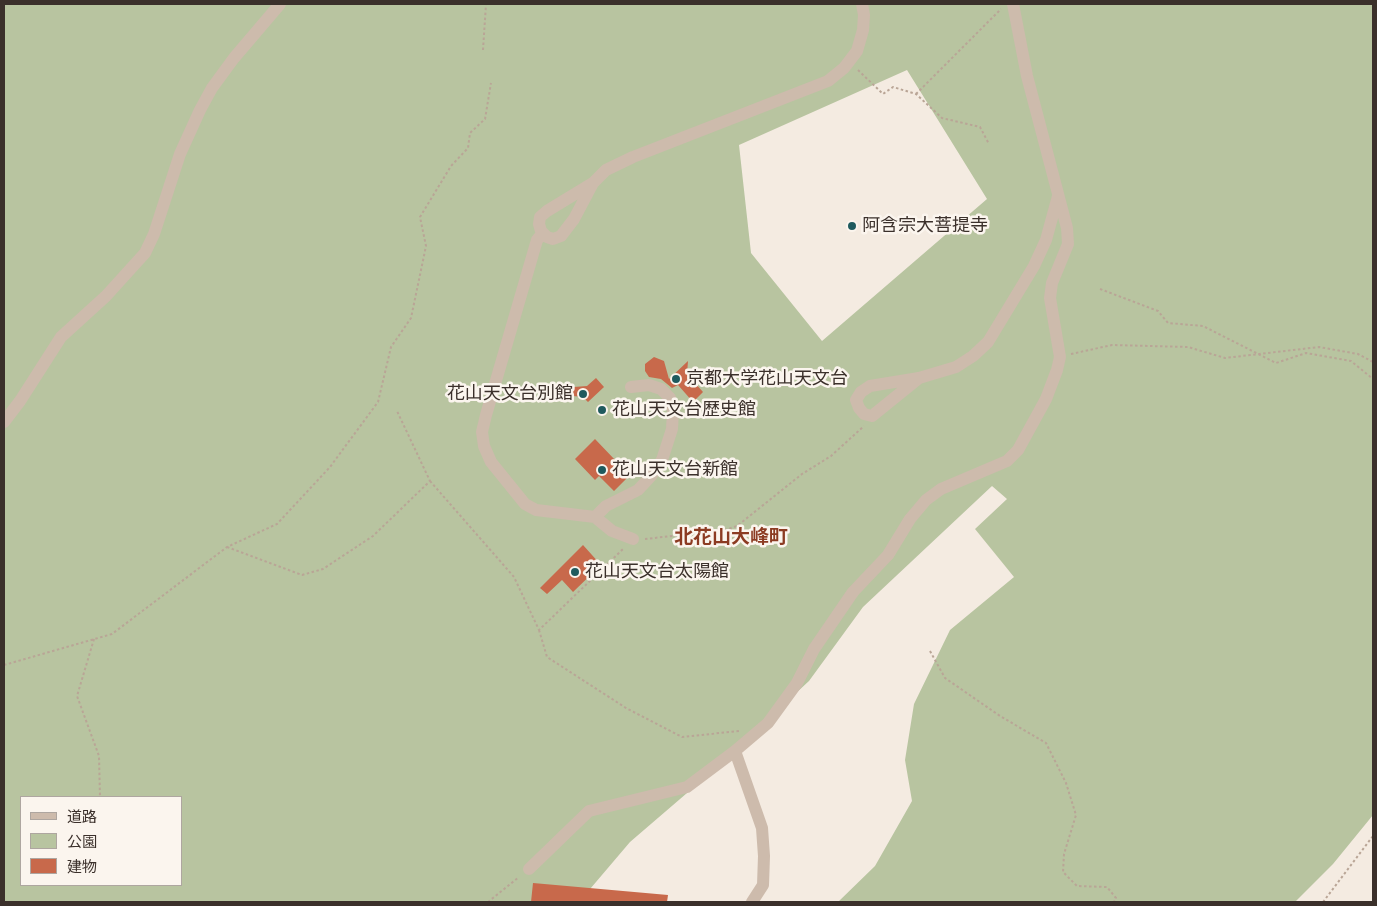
<!DOCTYPE html>
<html>
<head>
<meta charset="utf-8">
<style>
  body { margin:0 }
  #map { position:relative; width:1377px; height:906px; overflow:hidden; background:#f4ebe1; font-family:"Varela Round","Noto Sans JP",sans-serif }
  canvas { display:block }
  .frame { position:absolute; inset:0; border:5px solid #3b302b; pointer-events:none }
  .legend { position:absolute; left:20px; top:796px; width:162px; height:90px; box-sizing:border-box; background:#fbf5ee; border:1px solid #aea6a0; margin:0; padding:6px 9px; list-style:none; font-size:15px; color:#3b302b }
  .legend li { display:flex; align-items:center; gap:10px; height:25px }
  .legend b { width:25px; border:1px solid #aea6a0 }
</style>
</head>
<body>
<div id="map">
<canvas width="1377" height="906"></canvas>
<div class="frame"></div>
<ul class="legend">
<li><b style="height:6px;background:#cdbbac"></b>道路</li>
<li><b style="height:14px;background:#b8c4a0"></b>公園</li>
<li><b style="height:14px;background:#c8694b"></b>建物</li>
</ul>
</div>
<script>
const ctx = document.querySelector('canvas').getContext('2d');
ctx.lineJoin = 'round';
function fillPath(path, color) {
  ctx.fillStyle = color;
  ctx.fill(path, 'evenodd');
}
function poly(rows) {
  const path = new Path2D();
  for (const r of rows) {
    path.moveTo(r[0], r[1]);
    for (let i = 2; i < r.length; i += 2) path.lineTo(r[i], r[i + 1]);
  }
  return path;
}
function strokePath(path, color, width, dash) {
  ctx.strokeStyle = color;
  ctx.lineWidth = width;
  ctx.lineCap = dash ? 'butt' : 'round';
  ctx.setLineDash(dash || []);
  ctx.stroke(path);
}
function write(font, color, halo, rows, align = 'center') {
  ctx.font = font + ' "Varela Round","Noto Sans JP",sans-serif';
  ctx.lineWidth = 5;
  ctx.setLineDash([]);
  ctx.textBaseline = 'middle';
  ctx.strokeStyle = halo;
  ctx.fillStyle = color;
  for (const [text, x, y, turn = 0] of rows) {
    ctx.save();
    ctx.translate(x, y);
    ctx.rotate((+turn || 0) * Math.PI / 180);
    ctx.textAlign = isNaN(turn) ? turn : align;
    if (halo) ctx.strokeText(text, 0, 0);
    ctx.fillText(text, 0, 0);
    ctx.restore();
  }
}
fillPath(poly([
  [4,4,1373,4,1373,815,1333,864,1295,902,838,902,875,866,912,801,905,760,914,704,950,630,1014,577,975,529,1007,499,992,486,863,607,809,681,701,781,630,842,579,902,4,902],
  [907,70,987,199,822,341,751,253,739,145],
  [21,797,181,797,181,885,21,885]
]), '#b8c4a0');
fillPath(poly([
  [654,357,664,361,669,379,688,361,687,374,703,392,693,402,678,385,672,388,661,379,649,377,645,371,645,364],
  [596,378,604,387,588,402,583,397,573,396,572,391,574,387,587,386],
  [595,439,616,461,614,464,627,478,614,491,599,476,595,480,575,459],
  [583,545,601,565,573,592,562,580,547,594,540,588],
  [533,883,668,895,667,902,531,902]
]), '#c8694b');
strokePath(poly([
  [483,50,486,4],
  [858,70,883,94,893,87,916,94,942,118,980,127,989,144],
  [916,94,1001,9],
  [1100,289,1158,311,1168,323,1203,326,1276,363,1306,353,1351,361,1373,379],
  [1071,354,1112,345,1188,347,1225,358,1319,347,1358,354,1373,362],
  [430,481,514,577,539,630,624,548],
  [645,539,725,530,737,526,802,474,831,456,864,426],
  [227,547,302,575,323,569,373,536,430,481,397,411],
  [539,630,547,657,626,708,682,737,739,731],
  [94,639,77,696,99,756,100,797],
  [930,651,945,678,1000,716,1046,743,1066,783,1076,815,1064,854,1063,872,1077,886,1107,887,1116,898,1114,902],
  [4,665,112,634,227,547,277,524,330,467,378,402,391,347,411,318,426,246,420,217,451,166,468,148,470,133,485,119,491,83],
  [1373,707,1373,728],
  [488,902,519,877],
  [1323,902,1373,836]
]), '#b9a596', 2, [2.5, 2.5]);
strokePath(poly([
  [593,183,574,219,561,236,553,239,547,237,541,231,539,224,540,217,547,211,593,183,606,170,633,157,828,81,844,68,857,51,863,30,864,15,862,4],
  [543,233,537,240,486,415,482,432,484,446,491,462,525,504,536,510,595,517,612,531,633,539],
  [919,378,872,416,864,414,859,408,856,400,861,392,870,386,919,378,956,367,973,356,988,342,1034,266,1046,240,1058,196],
  [4,422,20,401,61,337,106,296,145,253,154,234,180,154,200,110,212,88,234,58,280,4],
  [595,517,606,506,638,490,651,476,662,460,672,429,673,411,670,398,661,389,649,385,631,387],
  [735,751,762,828,764,856,763,885,752,902],
  [529,869,589,811,687,787,735,751,768,723,797,683,814,649,853,592,888,555,910,519,926,500,941,489,1007,461,1018,450,1046,399,1057,370,1060,357,1050,298,1052,283,1068,244,1067,228,1027,76,1013,4]
]), '#cdbbac', 12);
for (const [x, y, r, color] of [
  [852,226,5,"#1f5a5e"],
  [676,379,5,"#1f5a5e"],
  [583,394,5,"#1f5a5e"],
  [602,410,5,"#1f5a5e"],
  [602,470,5,"#1f5a5e"],
  [575,572,5,"#1f5a5e"]
]) {
  const dot = new Path2D();
  dot.arc(x, y, r, 0, 2 * Math.PI);
  ctx.fillStyle = color;
  ctx.fill(dot);
  strokePath(dot, '#fbf5ee', 2);
}
write('18px', '#3b302b', '#fbf5ee', [
  ["阿含宗大菩提寺",862,226],
  ["京都大学花山天文台",686,379],
  ["花山天文台別館",573,394,"right"],
  ["花山天文台歴史館",612,410],
  ["花山天文台新館",612,470],
  ["花山天文台太陽館",585,572]
], 'left');
write('bold 19px', '#8c3b22', '#fbf5ee', [
  ["北花山大峰町",731,538]
]);
</script>
</body>
</html>
